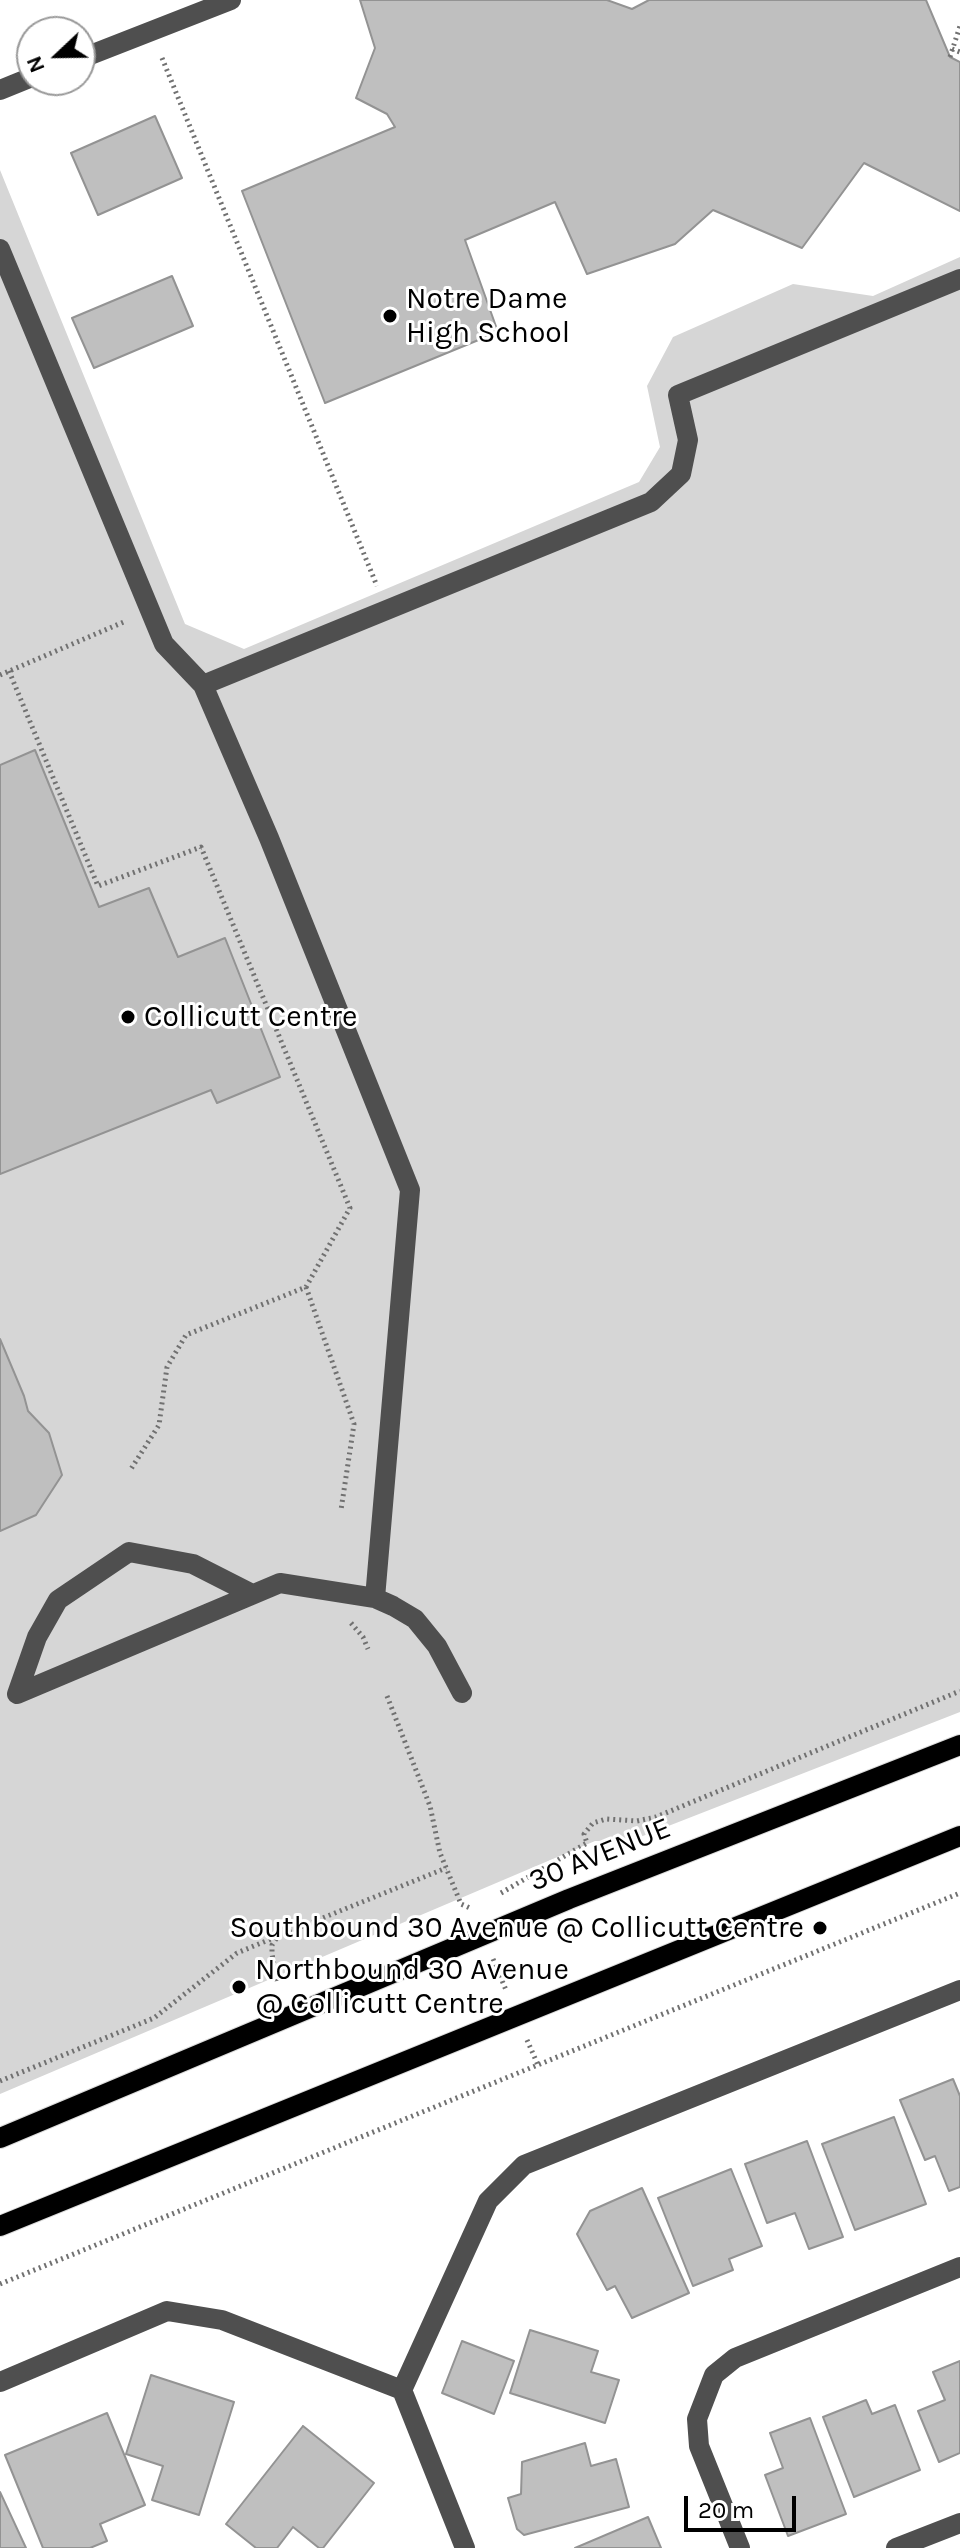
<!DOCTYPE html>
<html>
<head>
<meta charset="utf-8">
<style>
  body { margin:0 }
  #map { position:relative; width:960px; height:2548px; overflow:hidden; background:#fff; font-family:Karla,sans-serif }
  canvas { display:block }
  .north { position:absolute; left:16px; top:16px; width:80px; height:80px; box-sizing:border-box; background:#fff; border:2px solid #999; border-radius:50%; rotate:248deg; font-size:22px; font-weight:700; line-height:32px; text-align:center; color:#000 }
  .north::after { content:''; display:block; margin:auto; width:28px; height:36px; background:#000; clip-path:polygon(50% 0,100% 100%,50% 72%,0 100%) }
  .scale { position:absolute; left:684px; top:2496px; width:112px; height:36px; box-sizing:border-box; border:4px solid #000; border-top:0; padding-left:10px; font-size:24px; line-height:28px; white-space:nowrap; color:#000; -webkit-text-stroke:6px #fff; paint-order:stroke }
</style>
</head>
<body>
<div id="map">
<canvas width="960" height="2548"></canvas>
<div class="north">N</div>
<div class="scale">20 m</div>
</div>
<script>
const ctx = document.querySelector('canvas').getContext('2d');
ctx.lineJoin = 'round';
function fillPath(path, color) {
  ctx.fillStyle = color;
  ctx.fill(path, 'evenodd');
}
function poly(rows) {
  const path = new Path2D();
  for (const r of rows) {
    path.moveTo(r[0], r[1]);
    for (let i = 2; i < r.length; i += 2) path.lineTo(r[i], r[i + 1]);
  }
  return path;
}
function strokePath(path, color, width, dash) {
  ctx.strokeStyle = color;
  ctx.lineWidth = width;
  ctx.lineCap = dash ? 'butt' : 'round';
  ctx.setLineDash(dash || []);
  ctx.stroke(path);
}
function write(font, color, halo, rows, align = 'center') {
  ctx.font = font + ' Karla,sans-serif';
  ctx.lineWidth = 6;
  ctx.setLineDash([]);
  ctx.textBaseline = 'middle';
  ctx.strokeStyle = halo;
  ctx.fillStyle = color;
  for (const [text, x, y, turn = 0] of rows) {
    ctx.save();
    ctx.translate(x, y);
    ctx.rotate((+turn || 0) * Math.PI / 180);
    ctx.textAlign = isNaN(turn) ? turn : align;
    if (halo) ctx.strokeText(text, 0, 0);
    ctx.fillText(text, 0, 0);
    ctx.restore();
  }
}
fillPath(poly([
  [0,170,185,624,244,649,639,482,660,447,647,386,673,337,793,284,873,296,960,257,960,1712,630,1841,595,1841,0,2094]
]), '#d6d6d6');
const building = poly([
  [360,0,607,0,632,9,649,0,926,0,950,57,960,62,960,211,864,163,802,248,713,210,675,244,587,274,555,202,465,240,498,332,325,403,242,191,395,127,387,114,356,98,375,48,360,0],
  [155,116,182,178,98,215,71,153,155,116],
  [172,276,193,326,94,368,72,318,172,276],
  [35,750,99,907,149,888,178,957,225,938,280,1077,217,1103,211,1090,0,1174,0,765,35,750],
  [0,1339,24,1396,28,1411,49,1433,62,1475,36,1515,0,1531,0,1339],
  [953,2079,960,2096,960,2187,949,2191,935,2156,925,2160,900,2100,953,2079],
  [894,2117,926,2204,855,2230,822,2144,894,2117],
  [807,2141,843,2237,809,2249,795,2213,767,2223,745,2164,807,2141],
  [731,2169,762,2246,729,2259,733,2270,693,2286,658,2198,731,2169],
  [642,2188,689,2293,632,2318,615,2286,607,2290,577,2234,590,2211,642,2188],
  [530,2330,598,2351,591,2372,619,2380,605,2423,510,2393,530,2330],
  [462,2341,514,2361,494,2414,442,2393,462,2341],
  [960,2361,960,2453,939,2462,918,2411,945,2400,933,2372,960,2361],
  [151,2375,234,2402,199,2515,152,2500,163,2466,126,2454,151,2375],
  [866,2400,872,2414,895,2405,920,2470,854,2497,823,2417,866,2400],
  [107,2413,145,2505,100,2524,107,2541,90,2548,43,2548,5,2455,107,2413],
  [810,2418,846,2514,788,2536,765,2475,783,2468,770,2433,810,2418],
  [303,2426,374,2483,323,2548,319,2548,293,2527,277,2548,256,2548,226,2524,303,2426],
  [585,2443,591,2466,616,2459,629,2507,524,2535,517,2529,508,2498,521,2494,522,2462,585,2443],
  [0,2492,26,2548,0,2548,0,2492],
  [648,2517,661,2548,575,2548,648,2517]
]);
fillPath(building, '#bfbfbf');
strokePath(building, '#939393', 2);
const major = poly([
  [0,2138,569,1899,960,1745],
  [0,2226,960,1836]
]);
strokePath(major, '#dbdbdb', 22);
strokePath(poly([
  [952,49,960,52],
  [950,57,960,26],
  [162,58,377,586],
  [9,671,98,886,201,847,350,1208,306,1287,186,1335,167,1367,159,1425,131,1469],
  [0,675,126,621],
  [306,1287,354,1424,341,1510],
  [351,1623,363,1637,368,1649],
  [387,1696,430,1806,440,1853,461,1904,472,1909],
  [501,1893,587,1843,584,1834,593,1823,606,1819,637,1821,656,1817,960,1691],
  [493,1959,506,1990],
  [277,1981,272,1954,272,1945,278,1936,446,1868],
  [527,2040,538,2065],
  [0,2081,154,2018,237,1953,278,1936],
  [0,2284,960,1893]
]), '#717171', 5, [2, 4]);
strokePath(poly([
  [80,59,231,0],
  [0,90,32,77],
  [0,249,164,644,203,685,651,502,681,474,688,440,678,395,960,279],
  [203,685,269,838,410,1190,375,1598],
  [17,1694,280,1583,375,1598,393,1606,415,1619,437,1646,462,1693],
  [17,1694,37,1637,58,1600,129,1552,193,1564,252,1594],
  [0,2382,167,2311,222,2320,402,2390],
  [465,2548,402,2390,488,2201,524,2165,960,1990],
  [740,2548,699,2446,697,2419,714,2375,735,2358,960,2267],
  [896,2548,960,2523]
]), '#4f4f4f', 20);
strokePath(major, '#000', 20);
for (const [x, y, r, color] of [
  [390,316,8,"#000"],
  [128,1017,8,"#000"],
  [820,1928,8,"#000"],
  [239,1987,8,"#000"]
]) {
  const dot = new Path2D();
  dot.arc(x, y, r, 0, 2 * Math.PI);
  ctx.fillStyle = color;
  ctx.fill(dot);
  strokePath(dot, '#fff', 3);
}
write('30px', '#000', '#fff', [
  ["Notre Dame",406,299],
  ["High School",406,333],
  ["Collicutt Centre",144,1017],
  ["Southbound 30 Avenue @ Collicutt Centre",804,1928,"right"],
  ["Northbound 30 Avenue",255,1970],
  ["@ Collicutt Centre",255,2004]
], 'left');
write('30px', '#000', '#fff', [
  ["30 AVENUE",600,1855,-22]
]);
</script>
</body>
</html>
